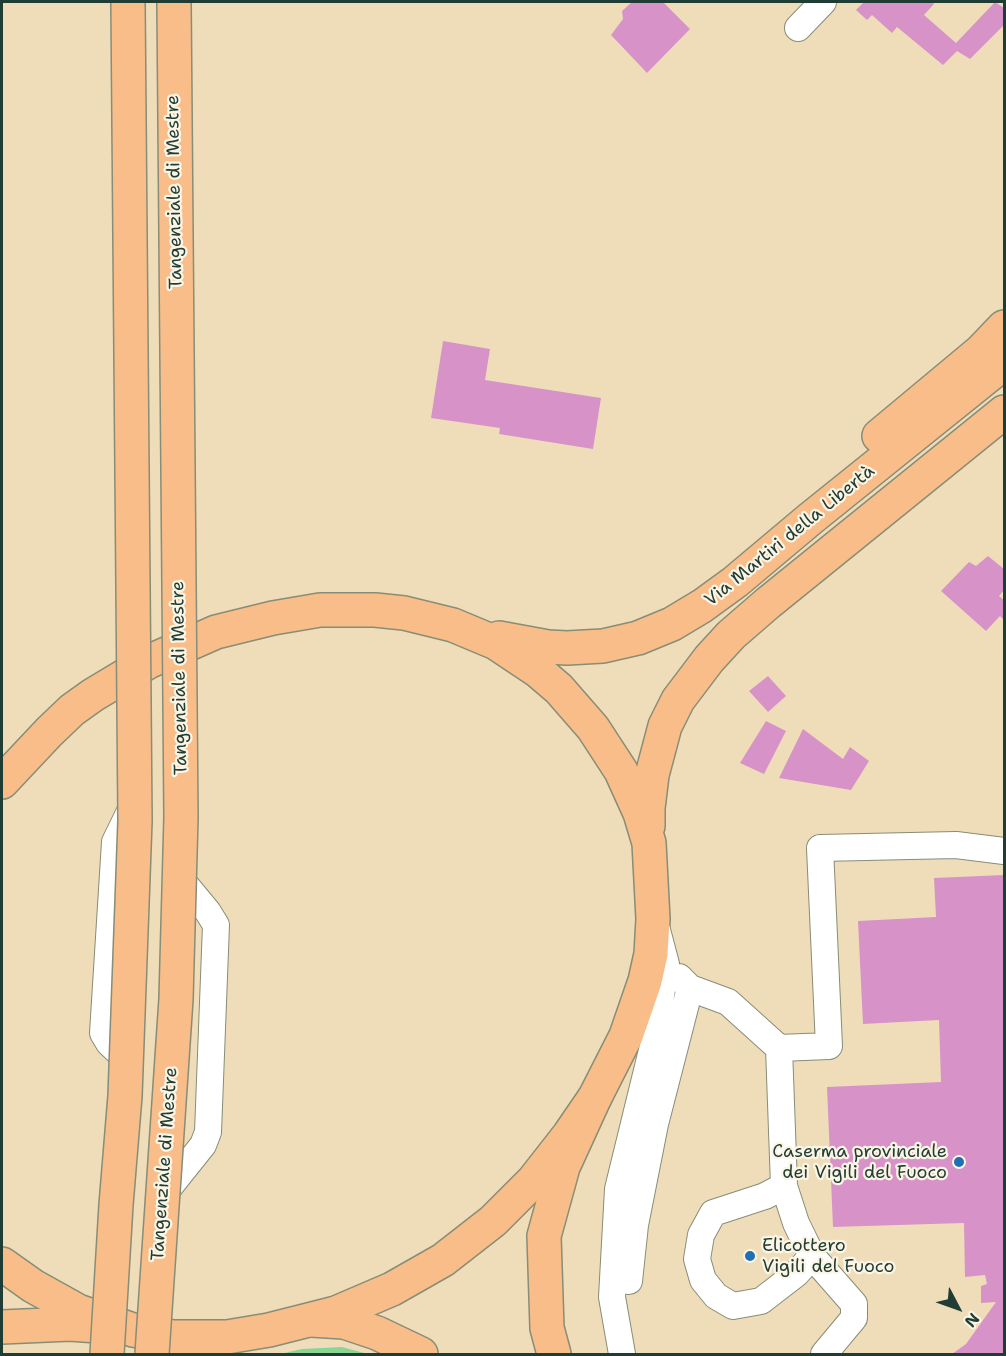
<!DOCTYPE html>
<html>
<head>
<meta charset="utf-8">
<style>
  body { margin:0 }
  #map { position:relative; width:1006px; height:1356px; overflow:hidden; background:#efddba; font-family:"Shantell Sans",sans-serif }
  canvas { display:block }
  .frame { position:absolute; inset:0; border:3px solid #1f3d34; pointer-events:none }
  .north { position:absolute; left:928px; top:1278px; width:60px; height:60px; -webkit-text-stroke:4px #fcf5e5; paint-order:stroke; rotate:131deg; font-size:16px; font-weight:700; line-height:24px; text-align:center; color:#1f3d34 }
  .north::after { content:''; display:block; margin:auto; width:21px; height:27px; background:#1f3d34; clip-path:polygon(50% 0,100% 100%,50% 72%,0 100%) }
</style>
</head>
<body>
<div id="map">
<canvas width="1006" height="1356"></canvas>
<div class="frame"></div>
<div class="north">N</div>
</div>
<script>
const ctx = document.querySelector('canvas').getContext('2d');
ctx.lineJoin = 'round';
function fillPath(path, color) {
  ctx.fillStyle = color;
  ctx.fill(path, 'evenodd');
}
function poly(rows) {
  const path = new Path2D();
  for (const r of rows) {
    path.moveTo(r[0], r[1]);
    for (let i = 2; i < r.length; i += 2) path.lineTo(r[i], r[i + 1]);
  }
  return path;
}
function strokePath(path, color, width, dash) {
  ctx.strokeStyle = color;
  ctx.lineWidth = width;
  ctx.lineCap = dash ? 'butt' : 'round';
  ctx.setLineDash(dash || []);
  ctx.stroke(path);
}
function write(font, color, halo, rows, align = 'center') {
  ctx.font = font + ' "Shantell Sans",sans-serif';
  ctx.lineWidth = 4.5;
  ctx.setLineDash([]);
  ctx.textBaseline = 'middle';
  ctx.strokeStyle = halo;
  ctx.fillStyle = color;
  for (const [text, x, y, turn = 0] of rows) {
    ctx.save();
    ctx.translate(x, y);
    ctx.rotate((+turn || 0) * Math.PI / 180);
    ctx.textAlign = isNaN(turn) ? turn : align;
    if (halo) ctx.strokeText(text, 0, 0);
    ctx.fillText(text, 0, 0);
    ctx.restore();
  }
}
fillPath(poly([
  [342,1347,368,1354,280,1354,302,1349]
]), '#89d593');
fillPath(poly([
  [632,2,663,2,690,29,647,73,611,35,623,19,622,11],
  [864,2,932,2,934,4,924,15,956,43,995,2,1004,8,1004,25,970,59,957,51,943,65,897,27,892,33,872,15,867,20,856,10],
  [443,341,490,349,485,380,601,398,593,449,499,434,500,428,431,418],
  [988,556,1004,569,1003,578,1004,580,1004,590,999,596,1004,600,1004,620,1000,616,986,631,941,591,969,562,976,566],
  [768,676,786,696,768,712,749,691],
  [766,721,786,731,764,774,740,763],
  [803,729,843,759,850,747,869,761,851,790,779,778],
  [1004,875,1004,1354,952,1354,966,1344,996,1302,981,1303,981,1286,987,1284,985,1275,965,1277,964,1223,833,1227,827,1087,941,1082,939,1020,863,1024,858,921,936,917,934,878]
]), '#d793c8');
const minor = poly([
  [798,28,823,2],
  [679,977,690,988,728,1002,779,1048],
  [126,1059,109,1043,103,1033,115,842,133,805],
  [784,1186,765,1196,713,1213,701,1235,697,1259,703,1280,716,1296,733,1306,761,1301,796,1274,812,1256],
  [163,1195,203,1145,208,1132,216,925,208,912,179,877],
  [629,1281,635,1225,655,1124,690,988],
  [622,1354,612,1297,618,1189,653,1046,666,964,657,930],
  [824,1354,854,1318,854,1304,812,1256,796,1223,784,1186,779,1048,829,1046,820,848,956,845,1004,851]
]);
const major = poly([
  [879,436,981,351,1004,327],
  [499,638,548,647,567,648,603,646,638,638,672,624,702,606,735,582,810,519,1004,363],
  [2,782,49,732,72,710,93,695,148,662,216,632,273,618,320,610,375,610,404,613,453,625,496,643,538,671,559,689,593,728,621,771,640,813,649,843,653,919,651,954,645,981,626,1036,595,1097,569,1135,533,1181,493,1221,443,1260,392,1289,336,1313,269,1330,227,1337,173,1337,133,1330,78,1311,33,1286,2,1264],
  [648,826,648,808,652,775,665,726,678,700,709,659,731,635,768,603,1004,412],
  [2,1327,70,1324,98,1326]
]);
const highway = poly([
  [311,1320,344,1322,377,1333,421,1354],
  [554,1354,547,1328,544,1236,563,1167,595,1097]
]);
strokePath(minor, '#878d77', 28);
strokePath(major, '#878d77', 36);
strokePath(highway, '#878d77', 36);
strokePath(minor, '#fff', 26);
strokePath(major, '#f8bd89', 33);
strokePath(highway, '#f8bd89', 33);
const highwayBridge = poly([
  [107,1354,116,1205,125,1096,135,821,128,2],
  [152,1354,176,999,181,817,174,2]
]);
strokePath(highwayBridge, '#878d77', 36, []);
strokePath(highwayBridge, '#f8bd89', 33);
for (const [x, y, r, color] of [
  [959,1162,6,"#1f6fb2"],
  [750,1256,6,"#1f6fb2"]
]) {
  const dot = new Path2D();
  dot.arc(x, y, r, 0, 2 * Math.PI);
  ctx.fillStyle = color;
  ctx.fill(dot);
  strokePath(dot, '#fcf5e5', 2);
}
write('18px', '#1f3d34', '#fcf5e5', [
  ["Tangenziale di Mestre",175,192,-91],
  ["Via Martiri della Libertà",790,536,-39],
  ["Tangenziale di Mestre",180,678,-91],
  ["Tangenziale di Mestre",165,1164,-86]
]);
write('18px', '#1f3d34', '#fcf5e5', [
  ["Caserma provinciale",947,1152],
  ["dei Vigili del Fuoco",947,1173],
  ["Elicottero",762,1246,"left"],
  ["Vigili del Fuoco",762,1267,"left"]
], 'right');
</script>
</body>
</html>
